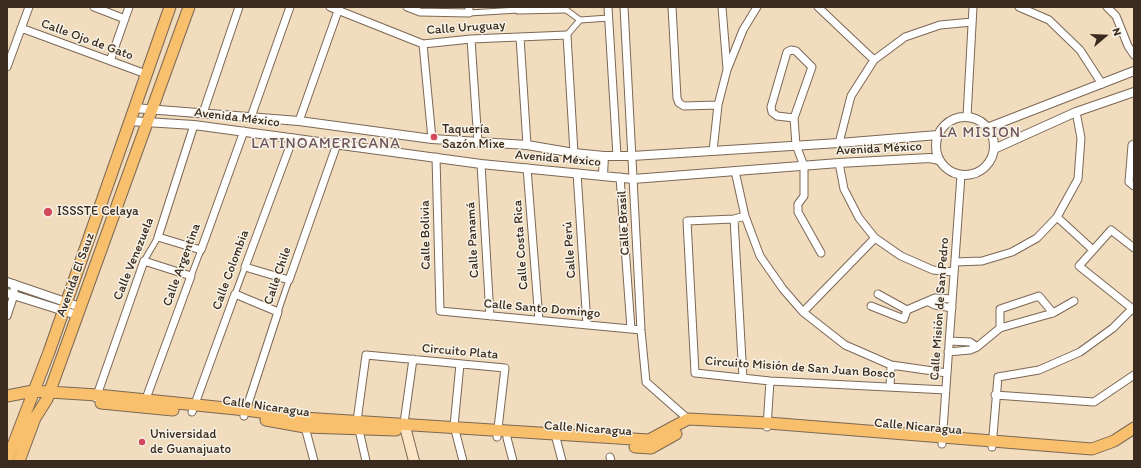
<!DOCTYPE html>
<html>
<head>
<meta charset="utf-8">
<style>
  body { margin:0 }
  #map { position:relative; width:1141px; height:468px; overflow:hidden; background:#f1dcbd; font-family:Itim,sans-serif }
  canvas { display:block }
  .frame { position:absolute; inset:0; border:8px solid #3b2a1e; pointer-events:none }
  .north { position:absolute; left:1085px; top:16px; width:40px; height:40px; -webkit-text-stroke:3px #f7f3e8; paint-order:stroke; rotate:71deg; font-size:11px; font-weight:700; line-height:16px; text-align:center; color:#3b2a1e }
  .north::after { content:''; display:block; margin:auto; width:14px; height:18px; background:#3b2a1e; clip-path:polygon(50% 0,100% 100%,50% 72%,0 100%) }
</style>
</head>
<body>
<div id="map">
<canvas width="1141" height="468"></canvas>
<div class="frame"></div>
<div class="north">N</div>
</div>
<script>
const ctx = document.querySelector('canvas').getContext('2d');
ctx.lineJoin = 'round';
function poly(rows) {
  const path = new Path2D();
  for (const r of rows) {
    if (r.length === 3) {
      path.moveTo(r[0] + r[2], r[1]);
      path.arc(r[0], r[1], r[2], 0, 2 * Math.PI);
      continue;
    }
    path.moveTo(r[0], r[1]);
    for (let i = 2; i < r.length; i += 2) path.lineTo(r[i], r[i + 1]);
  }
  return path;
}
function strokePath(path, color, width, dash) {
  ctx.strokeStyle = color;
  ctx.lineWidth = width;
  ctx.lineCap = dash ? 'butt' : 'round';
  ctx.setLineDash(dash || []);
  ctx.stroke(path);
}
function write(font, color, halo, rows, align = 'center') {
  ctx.font = font + ' Itim,sans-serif';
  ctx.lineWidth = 3;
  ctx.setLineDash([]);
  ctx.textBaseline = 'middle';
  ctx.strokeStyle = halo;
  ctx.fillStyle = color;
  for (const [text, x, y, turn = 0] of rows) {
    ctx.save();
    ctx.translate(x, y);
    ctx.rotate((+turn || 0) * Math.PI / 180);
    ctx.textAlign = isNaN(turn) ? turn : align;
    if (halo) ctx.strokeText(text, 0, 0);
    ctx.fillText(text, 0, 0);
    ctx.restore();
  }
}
const pedestrian = poly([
  [565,9,580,20,609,18],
  [469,13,518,10],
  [567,35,580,20],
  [144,261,158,237],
  [191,276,201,250],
  [235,294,245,267],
  [278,312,289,280]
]);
const minor = poly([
  [94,7,125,19],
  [330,7,423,44,471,39,567,35,574,153],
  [407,7,420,12,469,13,469,7],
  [517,7,518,10,565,9,565,7],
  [608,7,617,156],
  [624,7,641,330,646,382,688,419],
  [672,7,677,98,679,103,684,106,718,105],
  [722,7,727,69],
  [818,7,874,60],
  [1019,7,1049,20,1080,50,1102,84],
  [1107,7,1116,16,1128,46,1134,55],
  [21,28,146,74],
  [520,37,527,145],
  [471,39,478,143],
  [423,44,432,139],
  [110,61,129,7],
  [7,67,29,7],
  [203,113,239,7],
  [251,117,290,7],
  [967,117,973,7],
  [794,118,777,116,772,112,771,107,787,52,791,50,796,51,812,67,794,118,796,145,804,166,804,196,798,204,798,212,821,253],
  [299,121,338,11],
  [194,125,158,237,201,250,244,131],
  [293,138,245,267,289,280,337,144],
  [839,143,851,96,874,60,905,37,940,25,972,22],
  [1134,144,1132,145,1129,182,1134,186],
  [713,151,718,105,727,70,743,30,757,7],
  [436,157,440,311,641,330],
  [839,163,844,189,859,218,875,238,901,256,933,270,954,272],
  [481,164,490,316],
  [527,168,539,320],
  [735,171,745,216,760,256,783,289,803,312,845,345,891,365,947,373],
  [577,173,587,325],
  [620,177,631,329],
  [745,216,734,219,687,221,695,373,770,381,946,390],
  [1057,217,1093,250],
  [734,219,743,378],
  [1134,248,1111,230,1079,266,1134,310],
  [955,262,982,261,1012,252,1037,238,1057,217,1078,179,1081,138,1076,112],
  [878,294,907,310],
  [929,302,935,305,952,308],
  [871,306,904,319,907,310,935,298,952,299],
  [803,312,875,238],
  [7,316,14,295,14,284],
  [1000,328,1000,309,1039,296,1053,313],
  [949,341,970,342,977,347],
  [948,352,970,350,977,347,1000,328,1053,313,1074,301],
  [460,364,454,426,463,461],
  [890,387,891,365],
  [995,395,1094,402,1134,375],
  [96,398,144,261,191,276,144,404],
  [192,412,235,294,278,312,244,416],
  [404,423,413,359],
  [305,427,314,461],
  [767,427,770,381],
  [507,430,507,438,513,461],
  [555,434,562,461],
  [942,444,961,175],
  [992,447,998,377,1039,370,1080,352,1113,328,1132,309],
  [610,457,611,461],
  [366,461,357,421,366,355,505,368,497,437]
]);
const tertiary = poly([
  [134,108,299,121,432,139,527,145,574,153,604,156,632,156,839,143,938,135],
  [965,146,29],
  [129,121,194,125,481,164,633,179,839,163,930,158,939,160],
  [987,128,1134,71],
  [994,149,1076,112,1134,92],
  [603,175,604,156],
  [7,282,80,307],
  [7,293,77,315]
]);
const secondary = poly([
  [404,423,414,461]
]);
const primary = poly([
  [7,396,33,391,97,395,246,410,303,418,649,440,688,419,768,423,1092,449,1114,441,1134,428],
  [101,403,173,410],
  [266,420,305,427,396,430],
  [635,447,651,448,676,434],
  [7,461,49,352,170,7],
  [19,461,35,418,47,399,189,7]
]);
strokePath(pedestrian, '#7b6856', 7);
strokePath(minor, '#7b6856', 9);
strokePath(tertiary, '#7b6856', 10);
strokePath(secondary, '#7b6856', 12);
strokePath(primary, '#7b6856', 13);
strokePath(pedestrian, '#fff', 5);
strokePath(minor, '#fff', 7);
strokePath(tertiary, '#fff', 8);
strokePath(secondary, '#fce5c4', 10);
strokePath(primary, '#f8bf6c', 11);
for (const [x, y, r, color] of [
  [434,137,4,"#d1495b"],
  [48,212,5,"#d1495b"],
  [142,442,4,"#d1495b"]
]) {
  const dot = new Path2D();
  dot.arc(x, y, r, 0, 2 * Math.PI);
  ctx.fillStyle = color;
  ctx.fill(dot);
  strokePath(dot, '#f7f3e8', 1.5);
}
write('13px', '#3b2a1e', '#f7f3e8', [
  ["Calle Uruguay",466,28,-4],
  ["Calle Ojo de Gato",87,40,20],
  ["Avenida México",237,118,7],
  ["Avenida México",879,149,-3],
  ["Avenida México",558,159,5],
  ["Calle Brasil",624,223,-93],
  ["Calle Bolivia",426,235,-91],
  ["Calle Panamá",473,240,-93],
  ["Calle Costa Rica",521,245,-94],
  ["Calle Perú",570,250,-94],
  ["Calle Venezuela",134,259,-68],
  ["Calle Argentina",182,265,-70],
  ["Calle Colombia",231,270,-70],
  ["Avenida El Sauz",76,275,-70],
  ["Calle Chile",278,276,-71],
  ["Calle Santo Domingo",542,309,5],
  ["Calle Misión de San Pedro",940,309,-86],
  ["Circuito Plata",460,352,5],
  ["Circuito Misión de San Juan Bosco",800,368,4],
  ["Calle Nicaragua",266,407,8],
  ["Calle Nicaragua",918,427,5],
  ["Calle Nicaragua",588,429,4]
]);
write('13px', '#3b2a1e', '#f7f3e8', [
  ["Taquería",442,130],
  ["Sazón Mixe",442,145],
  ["ISSSTE Celaya",57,212],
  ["Universidad",150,435],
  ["de Guanajuato",150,450]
], 'left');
ctx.letterSpacing = '1px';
write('15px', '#6f545b', '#f7f3e8', [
  ["LA MISION",980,133],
  ["LATINOAMERICANA",326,144]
]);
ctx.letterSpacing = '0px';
</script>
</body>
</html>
